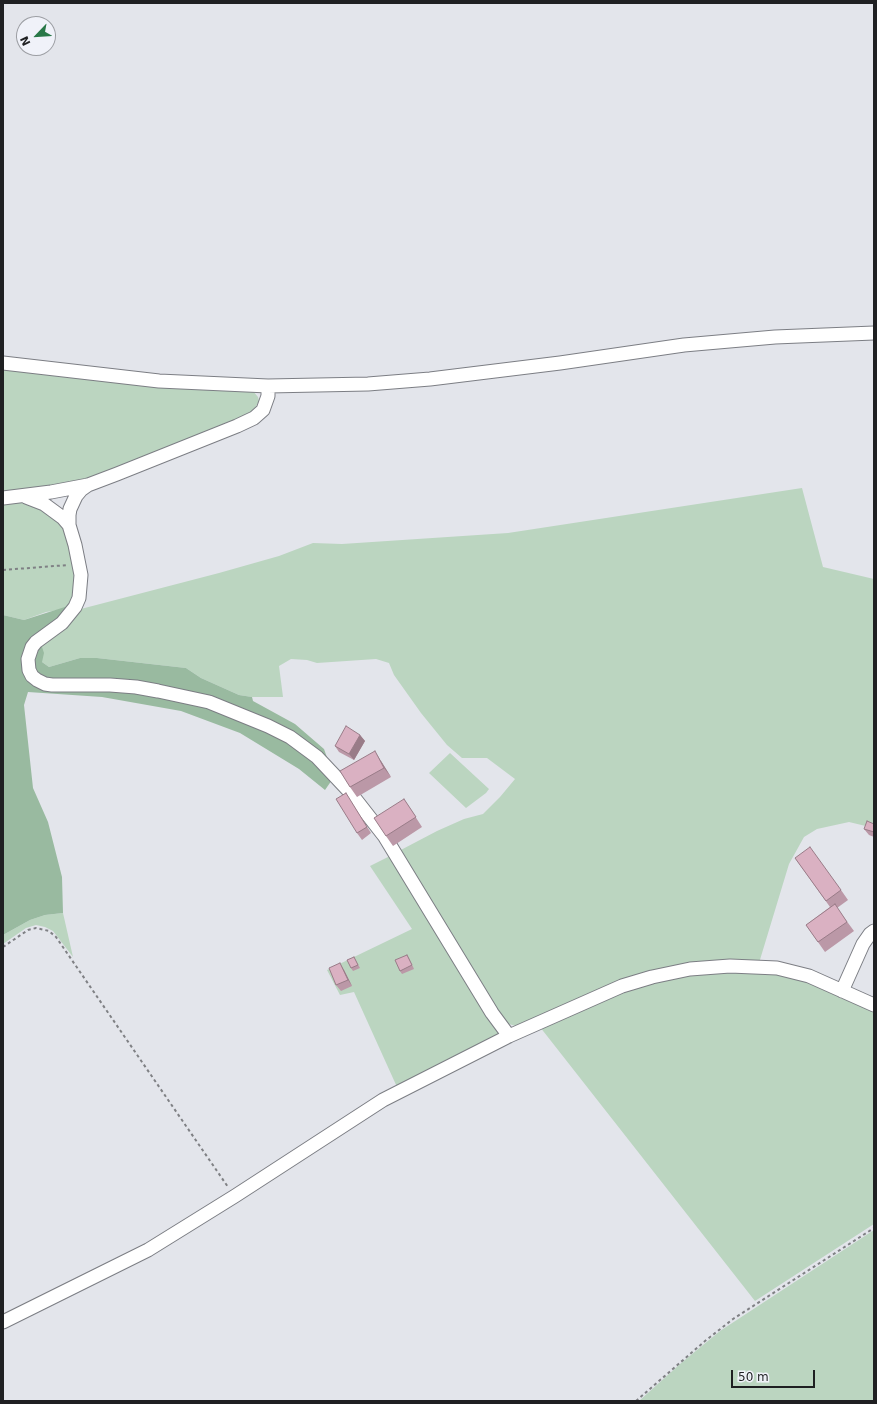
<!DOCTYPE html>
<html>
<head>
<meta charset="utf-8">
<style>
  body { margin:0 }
  #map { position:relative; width:877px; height:1404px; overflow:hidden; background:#e3e5eb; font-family:"DejaVu Sans",sans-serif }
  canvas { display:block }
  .frame { position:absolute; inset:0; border:4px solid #1f2022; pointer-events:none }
  .north { position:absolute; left:16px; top:16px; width:40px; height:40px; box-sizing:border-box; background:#f0f2f9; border:1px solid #9c9ea3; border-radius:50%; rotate:245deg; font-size:11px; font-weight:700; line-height:16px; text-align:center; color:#1f2022 }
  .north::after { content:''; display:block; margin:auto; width:14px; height:18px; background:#297848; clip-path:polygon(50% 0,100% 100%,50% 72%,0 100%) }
  .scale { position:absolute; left:731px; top:1370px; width:84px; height:18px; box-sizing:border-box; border:2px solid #1f2022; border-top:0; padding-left:5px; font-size:12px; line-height:14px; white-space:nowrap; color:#1f2022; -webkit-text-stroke:3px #f0f2f9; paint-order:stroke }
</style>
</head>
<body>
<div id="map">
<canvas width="877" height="1404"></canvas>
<div class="frame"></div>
<div class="north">N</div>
<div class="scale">50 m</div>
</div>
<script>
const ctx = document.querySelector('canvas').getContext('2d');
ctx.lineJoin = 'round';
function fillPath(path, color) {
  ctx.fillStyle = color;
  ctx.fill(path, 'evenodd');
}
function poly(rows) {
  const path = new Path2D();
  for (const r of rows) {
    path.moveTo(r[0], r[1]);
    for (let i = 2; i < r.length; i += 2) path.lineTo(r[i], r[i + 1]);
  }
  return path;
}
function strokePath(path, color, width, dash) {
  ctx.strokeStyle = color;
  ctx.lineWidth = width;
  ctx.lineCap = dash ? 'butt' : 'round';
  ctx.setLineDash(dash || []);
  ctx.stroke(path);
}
fillPath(poly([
  [3,368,253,391,258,397,259,401,251,415,103,476,3,495],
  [802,488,823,567,874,579,874,828,849,822,817,829,804,837,789,864,759,963,720,962,516,1026,505,1023,397,852,437,831,464,819,483,814,500,797,515,779,487,758,462,758,447,745,421,713,394,675,389,663,376,659,317,663,307,660,291,659,279,666,283,697,252,697,239,695,201,678,186,668,97,658,80,658,49,667,42,662,37,644,77,610,219,573,279,556,313,543,342,544,508,533],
  [26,501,62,522,78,571,71,608,46,612,24,620,3,615,3,504],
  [450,753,489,789,486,793,466,808,429,773],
  [392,855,499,1030,498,1037,397,1087,354,992,340,995,327,970,412,929,370,866],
  [63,913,73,957,53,931,45,927,36,925,26,928,3,944,3,935,30,920,45,915],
  [704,971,761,971,800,979,874,1009,874,1224,755,1301,540,1027,646,983],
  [874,1230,874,1401,639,1401,680,1364,720,1331]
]), '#bbd5c0');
fillPath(poly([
  [68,606,62,618,37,644,42,647,44,653,42,662,49,667,80,658,97,658,186,668,201,678,239,695,252,697,253,701,295,724,324,749,334,777,325,790,299,769,240,733,181,711,102,697,28,692,24,705,33,788,48,822,62,877,63,913,45,915,30,920,3,935,3,615,24,620]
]), '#99baa0');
const minor = poly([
  [3,363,159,381,268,386,368,384,430,379,560,363,684,345,775,337,874,333],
  [88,485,81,490,76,496,70,509,69,515,69,525,75,545,81,575,79,598,75,607,62,623,36,642,32,647,28,659,29,670,32,676,37,680,45,684,52,685,110,685,136,687,158,691,209,702,268,726,290,737,317,757,349,791,385,837,492,1013,509,1036],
  [26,497,44,504,63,518,69,525],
  [3,498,51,492,88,485,117,474,237,426,254,418,263,410,268,396,268,386],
  [842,991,863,944,870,934,874,931],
  [3,1322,148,1250,235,1196,383,1100,509,1036,622,986,652,977,690,969,730,966,777,968,809,976,874,1005]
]);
strokePath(minor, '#7c7e84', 15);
strokePath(poly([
  [3,570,68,565],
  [3,947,28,930,36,928,49,931,56,937,228,1187],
  [636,1401,705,1341,733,1319,874,1228]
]), '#7f8084', 2, [3, 3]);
strokePath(minor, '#fff', 13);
fillPath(poly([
  [360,735,365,741,354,760,339,752,335,746],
  [381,761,391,777,357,797,350,787],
  [404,799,422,827,393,846,386,836],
  [350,800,371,833,362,840,357,833],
  [874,824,874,837,869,835,864,829],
  [795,858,841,890,848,900,837,908,854,931,825,952,806,925,830,907],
  [407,955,409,958,414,969,402,974,400,971],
  [354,957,360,968,353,971,351,968],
  [344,970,352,986,341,991,336,985]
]), '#bb98a7');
fillPath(poly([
  [360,735,365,741,354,760,349,754],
  [375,751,381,761,391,777,384,768],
  [340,963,344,970,352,986,348,980]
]), '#997c88');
const building = poly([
  [346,726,360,735,349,754,335,746,346,726],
  [375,751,384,768,350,787,340,771,375,751],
  [346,793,367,827,357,833,336,799,346,793],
  [404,799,416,817,386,836,374,818,404,799],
  [867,821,874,824,874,832,864,829,867,821],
  [810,847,841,890,826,901,795,858,810,847],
  [835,904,847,922,818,942,806,925,835,904],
  [407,955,412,965,400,971,395,960,407,955],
  [354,957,358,965,351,968,347,960,354,957],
  [340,963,348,980,336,985,329,968,340,963]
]);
fillPath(building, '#dab1c2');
strokePath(building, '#997c88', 1);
</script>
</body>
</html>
